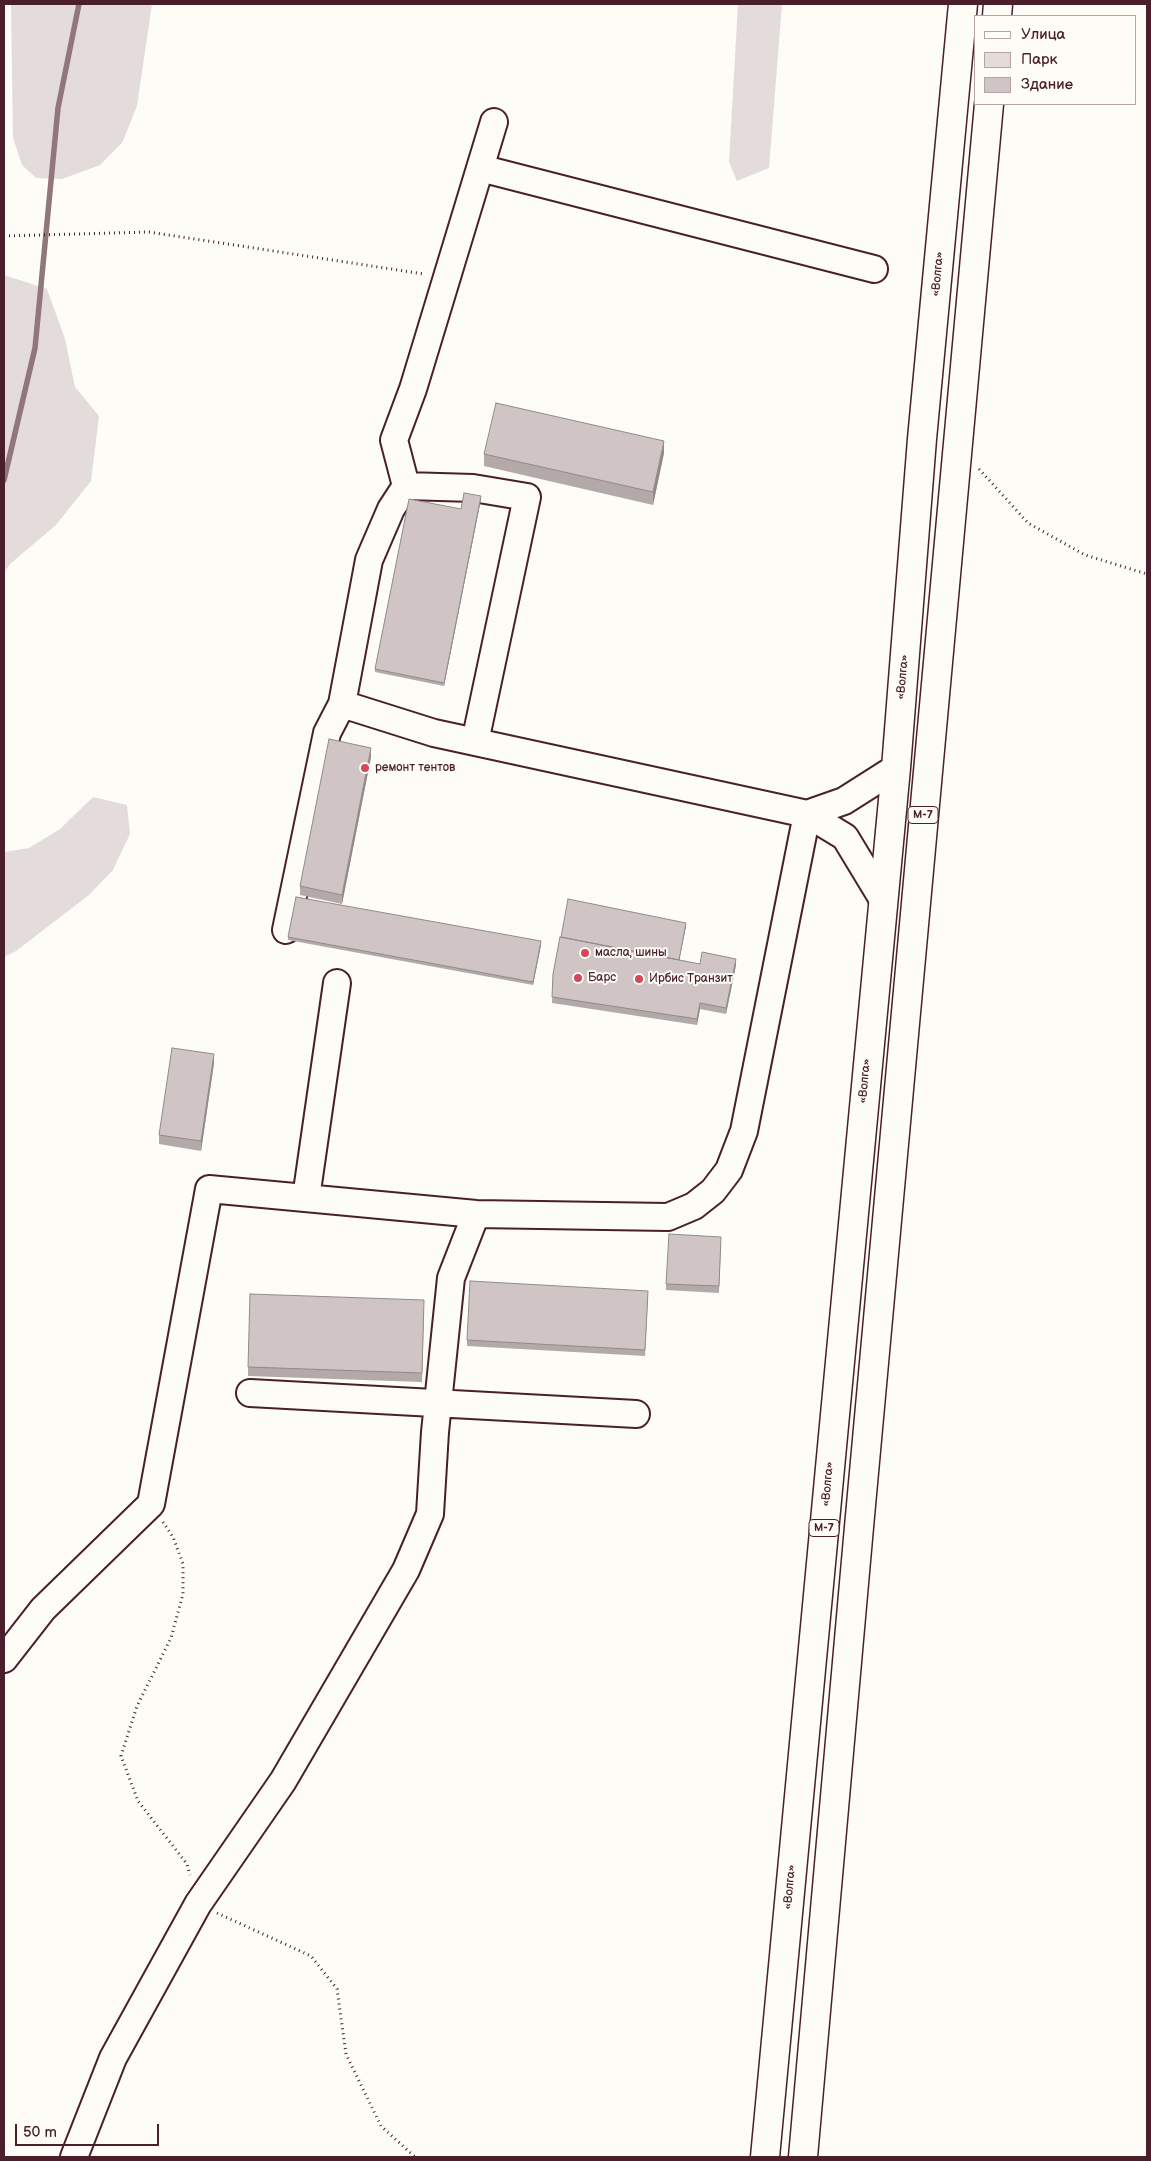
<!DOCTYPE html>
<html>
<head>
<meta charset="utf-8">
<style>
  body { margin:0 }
  #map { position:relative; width:1151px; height:2161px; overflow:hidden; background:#fdfcf7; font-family:"Balsamiq Sans",sans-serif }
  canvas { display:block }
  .frame { position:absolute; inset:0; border:5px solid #4a1f2b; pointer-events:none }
  .legend { position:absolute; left:974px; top:15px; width:162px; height:90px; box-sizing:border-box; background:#fdfcf7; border:1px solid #b5a4a5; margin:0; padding:6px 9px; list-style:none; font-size:15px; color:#4a1f2b }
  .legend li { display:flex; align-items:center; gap:10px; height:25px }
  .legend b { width:25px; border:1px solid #b5a4a5 }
  .scale { position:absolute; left:15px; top:2124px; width:144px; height:22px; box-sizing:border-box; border:2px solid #4a1f2b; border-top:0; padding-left:6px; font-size:15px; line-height:18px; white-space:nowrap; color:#4a1f2b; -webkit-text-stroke:4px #fdfcf7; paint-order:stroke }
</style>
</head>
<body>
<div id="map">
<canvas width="1151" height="2161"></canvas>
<div class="frame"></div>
<ul class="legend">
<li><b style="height:6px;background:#fdfcf7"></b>Улица</li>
<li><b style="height:14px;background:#e3dcda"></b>Парк</li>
<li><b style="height:14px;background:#d0c5c4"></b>Здание</li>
</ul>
<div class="scale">50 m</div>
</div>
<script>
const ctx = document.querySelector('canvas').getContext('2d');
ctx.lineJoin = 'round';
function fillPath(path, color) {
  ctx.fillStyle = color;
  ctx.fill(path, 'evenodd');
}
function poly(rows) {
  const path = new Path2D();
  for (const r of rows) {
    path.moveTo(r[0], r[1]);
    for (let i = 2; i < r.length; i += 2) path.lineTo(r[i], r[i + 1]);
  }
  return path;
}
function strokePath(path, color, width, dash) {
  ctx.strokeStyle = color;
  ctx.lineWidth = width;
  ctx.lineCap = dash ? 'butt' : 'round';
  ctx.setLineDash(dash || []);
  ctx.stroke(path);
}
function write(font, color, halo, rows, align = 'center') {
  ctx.font = font + ' "Balsamiq Sans",sans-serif';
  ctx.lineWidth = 4;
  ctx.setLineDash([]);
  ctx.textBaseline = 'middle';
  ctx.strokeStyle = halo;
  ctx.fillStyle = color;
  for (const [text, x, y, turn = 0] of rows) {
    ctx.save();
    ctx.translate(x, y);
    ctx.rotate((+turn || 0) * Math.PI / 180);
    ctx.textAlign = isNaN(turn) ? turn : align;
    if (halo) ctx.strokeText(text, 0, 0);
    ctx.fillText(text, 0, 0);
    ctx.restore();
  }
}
fillPath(poly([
  [11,4,152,4,137,106,122,143,100,165,62,179,36,178,22,165,13,138],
  [738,4,782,4,769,168,737,181,729,162],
  [4,275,47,289,65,339,75,387,99,416,91,481,56,525,10,564,4,573],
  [93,797,127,805,130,834,113,870,89,895,16,951,4,957,4,852,29,848,60,829]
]), '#e3dcda');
strokePath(poly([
  [4,480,35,348,58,108,79,4]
]), '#91777b', 5.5);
const minor = poly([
  [480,168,874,269],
  [406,486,394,440,413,389,494,122],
  [475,742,527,497,473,488,406,486,391,509,369,560,342,704,434,733,807,814,845,837,882,898],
  [807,814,844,801,896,768],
  [286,930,327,733,342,704],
  [306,1198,337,983],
  [250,1393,636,1414],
  [4,1659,43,1609,151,1504,209,1189,476,1214,668,1217,694,1206,713,1191,729,1170,744,1131,807,814],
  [74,2157,113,2058,198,1904,283,1781,406,1570,430,1514,435,1432,451,1278,476,1214]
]);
const highway = poly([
  [997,16,998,4],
  [765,2157,896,768,922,439,963,4],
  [803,2157,859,1527,989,104]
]);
strokePath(minor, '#4a1f2b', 30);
strokePath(highway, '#4a1f2b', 31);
strokePath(poly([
  [4,236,149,232,424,274],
  [979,469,1028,523,1085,555,1147,574],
  [163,1522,173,1537,183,1564,183,1594,171,1638,137,1706,121,1756,138,1801,187,1864,190,1875],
  [217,1913,311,1956,337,1989,346,2054,381,2126,415,2157]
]), '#4a1f2b', 3, [1, 4]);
strokePath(minor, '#fdfcf7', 26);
strokePath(highway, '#fdfcf7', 28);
fillPath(poly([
  [664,453,653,505,484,466,484,454],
  [481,499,444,686,375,672,375,669,461,509],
  [371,757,342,904,300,895,300,886],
  [686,926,679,960,700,964,736,965,726,1014,700,1009,697,1025,552,1003,553,974],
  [288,937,541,945,533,985,288,940],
  [214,1063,201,1151,159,1144,159,1135],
  [721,1243,719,1293,666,1290,666,1284],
  [648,1297,645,1356,467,1346,467,1340],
  [424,1310,422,1382,248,1376,248,1367]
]), '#b3a9a9');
fillPath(poly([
  [664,441,664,453,653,505,653,492],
  [481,496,481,499,444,686,444,683],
  [371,748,371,757,342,904,342,895],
  [686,923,686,926,678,966,678,963],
  [541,941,541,945,533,985,533,982],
  [736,959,736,965,726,1014,726,1008],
  [700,1003,700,1009,697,1025,697,1019],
  [214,1054,214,1063,201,1151,201,1141]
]), '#928a89');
const building = poly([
  [496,403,664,441,653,492,484,454,496,403],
  [464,493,481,496,444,683,375,669,409,499,461,509,464,493],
  [329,739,371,748,342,895,300,886,329,739],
  [296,897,541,941,533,982,288,937,296,897],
  [568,899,686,923,679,960,561,937,568,899],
  [560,937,700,964,702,952,736,959,726,1008,700,1003,697,1019,552,997,553,974,560,937],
  [172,1048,214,1054,201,1141,159,1135,172,1048],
  [669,1234,721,1237,719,1286,666,1284,669,1234],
  [470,1281,648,1291,645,1350,467,1340,470,1281],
  [250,1294,424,1300,422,1373,248,1367,250,1294]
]);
fillPath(building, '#d0c5c4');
strokePath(building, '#928a89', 1);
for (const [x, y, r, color] of [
  [365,768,5,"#d1495b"],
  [585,953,5,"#d1495b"],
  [578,978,5,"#d1495b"],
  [639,979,5,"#d1495b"]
]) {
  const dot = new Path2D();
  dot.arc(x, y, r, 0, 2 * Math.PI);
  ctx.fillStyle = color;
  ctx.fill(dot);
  strokePath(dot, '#fdfcf7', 2);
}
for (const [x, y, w] of [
  [923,815,30],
  [824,1528,30]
]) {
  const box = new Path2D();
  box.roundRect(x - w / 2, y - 8.5, w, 17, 4);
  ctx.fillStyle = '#fdfcf7';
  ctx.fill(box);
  strokePath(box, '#4a1f2b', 1);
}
write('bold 11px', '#4a1f2b', null, [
  ["М-7",923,815],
  ["М-7",824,1528]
]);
write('12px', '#4a1f2b', '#fdfcf7', [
  ["«Волга»",938,274,-85],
  ["«Волга»",903,677,-85],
  ["«Волга»",865,1081,-85],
  ["«Волга»",828,1484,-85],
  ["«Волга»",790,1887,-85]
]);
write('12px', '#4a1f2b', '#fdfcf7', [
  ["ремонт тентов",375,768],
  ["масла, шины",595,953],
  ["Барс",588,978],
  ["Ирбис Транзит",649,979]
], 'left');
</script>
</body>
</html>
